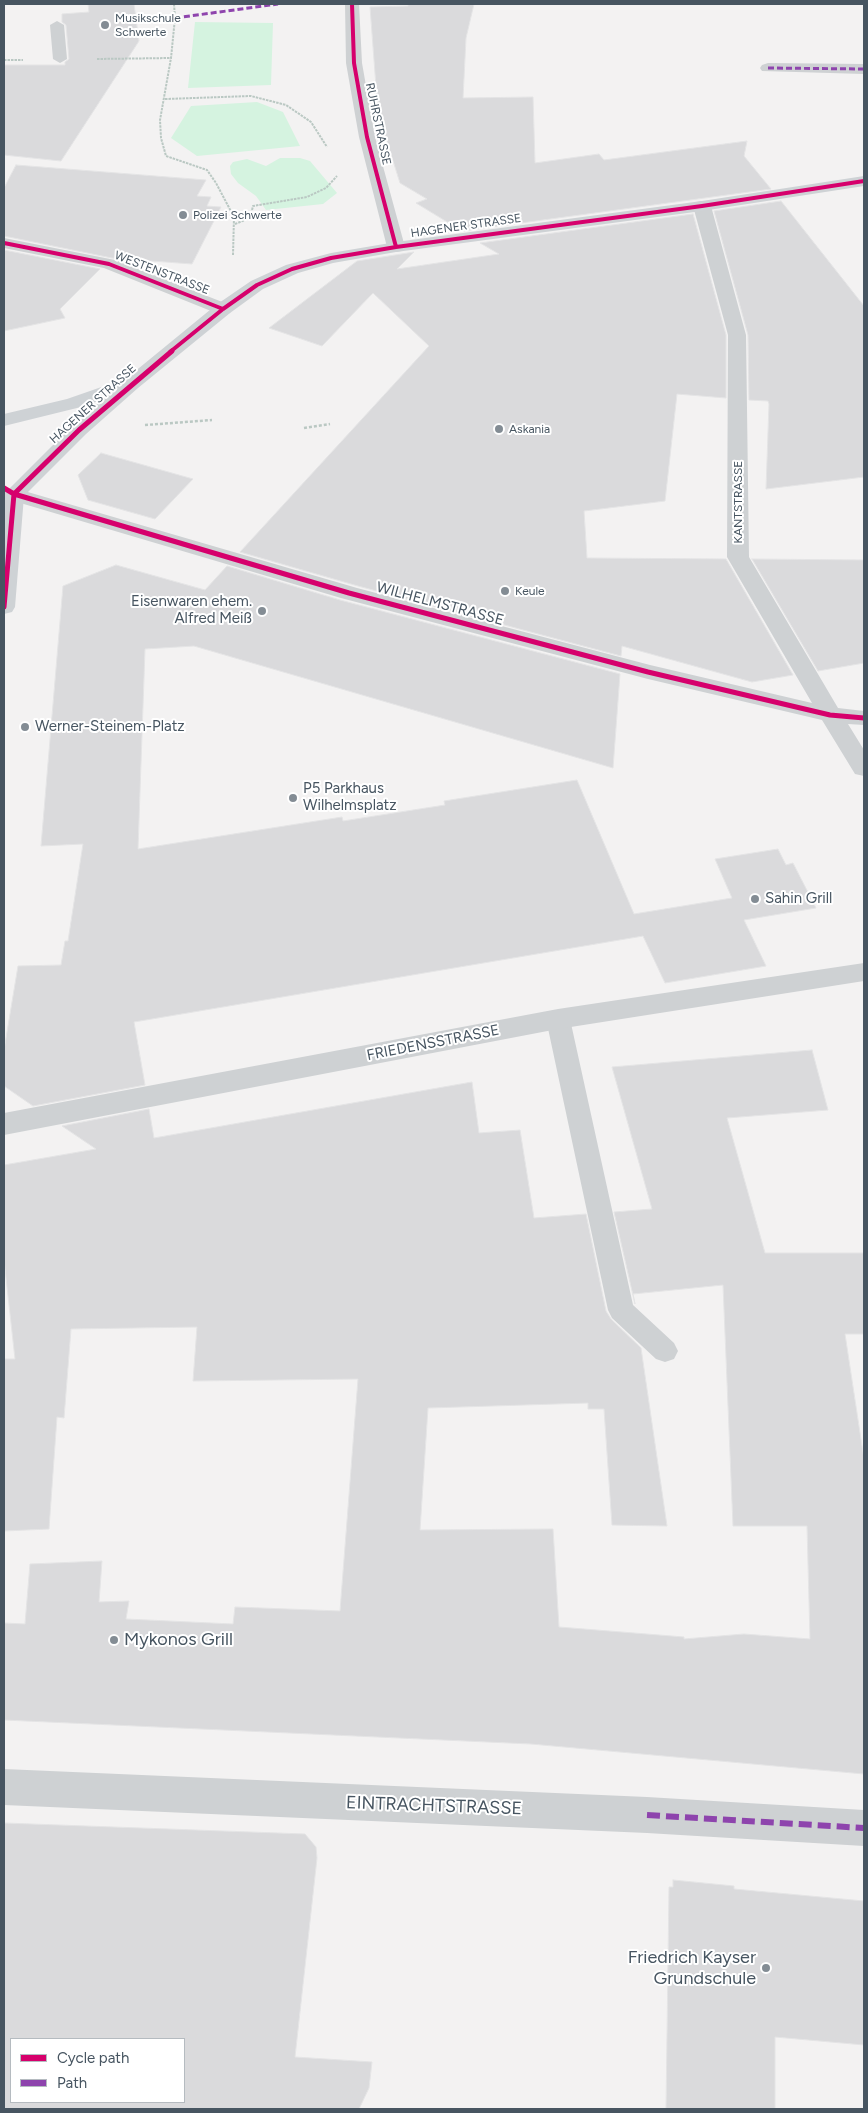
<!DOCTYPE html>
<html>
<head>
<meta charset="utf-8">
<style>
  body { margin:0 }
  #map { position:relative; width:868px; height:2113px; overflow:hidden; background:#f3f2f2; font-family:Figtree,sans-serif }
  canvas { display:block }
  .frame { position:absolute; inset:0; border:5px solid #475561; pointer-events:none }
  .legend { position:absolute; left:10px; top:2038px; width:175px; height:65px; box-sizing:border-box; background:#fff; border:1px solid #b5bbc0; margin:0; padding:6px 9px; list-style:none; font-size:15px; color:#475561 }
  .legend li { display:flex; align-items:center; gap:10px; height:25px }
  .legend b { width:25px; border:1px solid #b5bbc0 }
</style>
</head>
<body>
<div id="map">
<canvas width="868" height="2113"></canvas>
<div class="frame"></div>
<ul class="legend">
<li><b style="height:6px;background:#d6006c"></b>Cycle path</li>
<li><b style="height:6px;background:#8e44ad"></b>Path</li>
</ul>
</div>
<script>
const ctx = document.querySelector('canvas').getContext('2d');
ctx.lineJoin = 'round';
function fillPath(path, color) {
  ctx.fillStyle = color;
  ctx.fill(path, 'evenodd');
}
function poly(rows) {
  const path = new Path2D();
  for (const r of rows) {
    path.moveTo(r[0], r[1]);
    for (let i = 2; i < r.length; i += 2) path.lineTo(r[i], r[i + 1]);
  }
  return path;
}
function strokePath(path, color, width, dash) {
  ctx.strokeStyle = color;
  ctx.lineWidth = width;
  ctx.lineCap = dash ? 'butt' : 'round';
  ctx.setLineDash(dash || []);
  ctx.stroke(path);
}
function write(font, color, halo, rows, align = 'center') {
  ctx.font = font + ' Figtree,sans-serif';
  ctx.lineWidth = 4;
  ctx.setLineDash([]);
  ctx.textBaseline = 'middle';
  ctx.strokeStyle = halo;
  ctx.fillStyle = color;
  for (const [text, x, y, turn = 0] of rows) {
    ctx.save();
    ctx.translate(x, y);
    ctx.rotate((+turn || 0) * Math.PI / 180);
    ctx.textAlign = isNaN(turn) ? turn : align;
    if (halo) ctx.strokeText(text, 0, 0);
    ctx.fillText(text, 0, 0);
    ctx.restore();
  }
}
fillPath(poly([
  [195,22,273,23,271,85,188,88],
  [257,102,283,112,300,146,197,156,171,138,191,106],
  [280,158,300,158,310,161,337,193,323,204,266,210,256,196,238,183,231,174,230,166,233,162,247,159,266,166]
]), '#d5f3e0');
const building = poly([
  [88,4,134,4,139,41,61,161,4,155,4,65,65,65,65,62,69,59,66,25,62,22,62,14,89,12,88,4],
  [408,4,474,4,466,38,463,98,533,97,535,163,599,154,604,160,747,141,744,156,771,189,462,231,416,203,427,199,400,183,378,113,370,7,408,6,408,4],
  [16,165,206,180,197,196,211,197,207,206,221,207,192,264,112,258,4,236,4,188,16,165],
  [781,201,864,306,864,477,766,489,769,404,768,401,749,400,748,335,714,211,781,201],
  [693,214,726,335,726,398,677,394,665,501,584,511,587,558,726,559,793,675,752,682,622,646,621,656,358,586,240,552,429,346,373,293,322,346,269,328,357,261,414,252,397,269,499,254,480,243,693,214],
  [4,250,100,269,60,309,65,318,4,331,4,250],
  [101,453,193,479,155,519,88,500,78,475,101,453],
  [752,559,864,560,864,663,818,671,752,559],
  [116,565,205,590,227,566,340,600,620,674,613,768,194,646,145,649,138,849,342,817,343,821,445,805,444,801,577,780,634,914,732,898,715,859,778,849,786,865,793,863,816,908,744,920,766,966,665,983,643,936,134,1022,145,1085,33,1106,4,1086,4,1050,18,966,61,965,65,941,68,941,83,844,41,846,63,586,116,565],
  [812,1050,828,1110,727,1118,765,1253,864,1253,864,1334,845,1334,864,1459,864,1774,531,1744,4,1720,4,1623,25,1624,30,1564,102,1561,99,1602,129,1601,126,1619,233,1624,235,1607,340,1611,358,1379,193,1381,197,1327,71,1329,64,1418,57,1417,49,1529,4,1531,4,1359,15,1359,4,1260,4,1165,96,1149,62,1126,149,1109,154,1138,472,1082,479,1133,520,1130,534,1218,586,1214,606,1311,611,1319,641,1348,667,1526,612,1525,604,1409,588,1409,588,1403,428,1408,420,1530,553,1529,559,1627,684,1637,684,1639,744,1634,810,1639,807,1526,733,1526,723,1285,633,1294,635,1304,614,1212,652,1209,612,1067,812,1050],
  [4,1823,305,1834,316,1847,317,1858,295,2057,372,2062,369,2088,359,2109,4,2109,4,1823],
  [11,2039,184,2039,184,2102,11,2102,11,2039],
  [673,1880,734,1886,734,1889,864,1901,864,2045,775,2037,775,2109,666,2109,669,1887,673,1887,673,1880]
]);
fillPath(building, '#dadadc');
strokePath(building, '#e4e4e5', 1);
strokePath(poly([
  [174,4,175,18,171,58,160,120,161,138,166,156,207,170,216,183,234,217,233,255],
  [97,59,171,58],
  [4,60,23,60],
  [165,99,251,96,286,105,311,122,327,147],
  [235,224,250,218,253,206,307,197,326,188,337,176]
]), '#bac8c3', 2, [2.5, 1]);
strokePath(poly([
  [145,425,212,420],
  [304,428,330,424]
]), '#bac8c3', 2.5, [3, 2]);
fillPath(poly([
  [57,21,64,25,67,59,60,63,53,59,50,25,57,21],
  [558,1010,566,1013,570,1019,633,1305,674,1343,678,1351,674,1359,665,1362,656,1359,612,1318,608,1310,546,1019,550,1013,558,1010]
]), '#ced1d3');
fillPath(poly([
  [345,4,359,4,362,63,375,137,405,247,402,251,396,252,390,251,387,247,359,137,346,63,345,4],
  [768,63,864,64,864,74,762,71,760,68,762,65,768,63],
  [702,201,708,202,711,206,746,335,749,557,838,708,864,711,864,725,848,724,864,750,864,776,855,774,822,720,648,679,341,598,17,502,11,506,4,508,4,492,14,488,357,588,650,665,812,703,727,557,728,335,693,206,696,202,702,201],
  [4,238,115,260,230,305,232,309,230,313,223,315,216,313,104,268,4,248,4,238],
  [864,963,864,981,558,1029,4,1135,4,1113,558,1009,864,963],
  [4,1769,647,1797,864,1810,864,1846,647,1833,4,1805,4,1769]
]), '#ced1d3');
fillPath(poly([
  [864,176,864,186,702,211,396,252,333,263,298,273,263,289,230,313,138,388,86,434,24,496,15,607,12,612,4,614,4,494,72,426,101,400,81,407,4,426,4,414,67,399,113,383,122,382,216,305,251,281,286,265,331,253,396,242,702,201,864,176]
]), '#ced2d5');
strokePath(poly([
  [175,18,278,4],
  [768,68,864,69]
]), '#8e44ad', 3, [6, 3]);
strokePath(poly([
  [647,1815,864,1828]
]), '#8e44ad', 6, [13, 6]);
strokePath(poly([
  [352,4,354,63,367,137,396,247],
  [4,243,109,264,223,309],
  [170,352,223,309,257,285,292,269,331,258,396,247,702,206,864,181]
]), '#d6006c', 4);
strokePath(poly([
  [4,488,14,494,349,593,648,672,830,715,864,718],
  [14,494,79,430,172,351],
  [4,607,14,494]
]), '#d6006c', 5);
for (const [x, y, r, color] of [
  [105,25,5,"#838c94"],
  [183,215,5,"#838c94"],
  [499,429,5,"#838c94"],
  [505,591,5,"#838c94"],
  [262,611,5,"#838c94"],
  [25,727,5,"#838c94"],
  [293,798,5,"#838c94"],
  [755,899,5,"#838c94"],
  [114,1640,5,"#838c94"],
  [766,1968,5,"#838c94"]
]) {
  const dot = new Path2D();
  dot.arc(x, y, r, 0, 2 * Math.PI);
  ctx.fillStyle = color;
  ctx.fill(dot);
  strokePath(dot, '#fff', 2);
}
write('12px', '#475561', '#fff', [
  ["Musikschule",115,18],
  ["Schwerte",115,32],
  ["Polizei Schwerte",193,215],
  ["Askania",509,429],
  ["Keule",515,591]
], 'left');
write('12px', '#475561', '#fff', [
  ["RUHRSTRASSE",378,124,78],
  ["HAGENER STRASSE",466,226,-8],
  ["WESTENSTRASSE",162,273,21],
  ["HAGENER STRASSE",93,404,-42],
  ["KANTSTRASSE",738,502,-90]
]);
write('15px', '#475561', '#fff', [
  ["Eisenwaren ehem.",252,602,"right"],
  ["Alfred Meiß",252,619,"right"],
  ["Werner-Steinem-Platz",35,727],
  ["P5 Parkhaus",303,789],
  ["Wilhelmsplatz",303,806],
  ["Sahin Grill",765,899]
], 'left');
write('15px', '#475561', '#fff', [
  ["WILHELMSTRASSE",440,604,15],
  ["FRIEDENSSTRASSE",433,1043,-11]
]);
write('18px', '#475561', '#fff', [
  ["Mykonos Grill",124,1640],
  ["Friedrich Kayser",756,1958,"right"],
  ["Grundschule",756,1979,"right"]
], 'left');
write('18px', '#475561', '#fff', [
  ["EINTRACHTSTRASSE",434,1806,2]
]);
</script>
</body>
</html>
